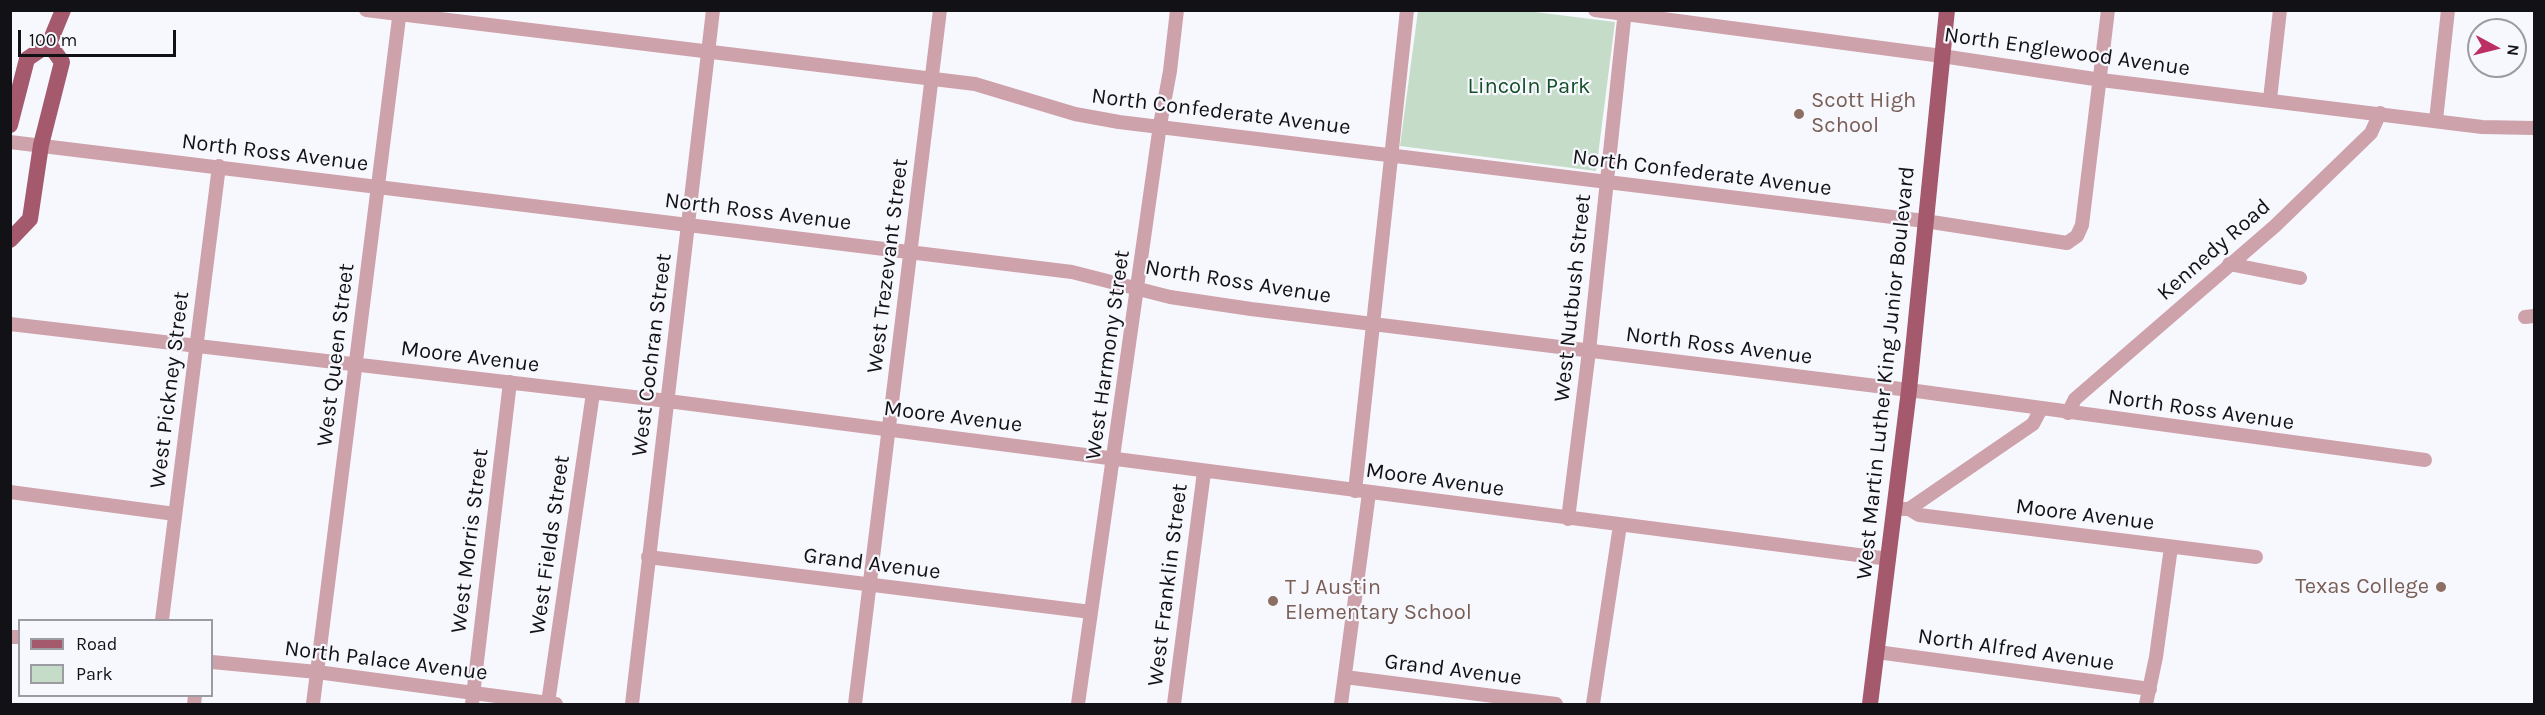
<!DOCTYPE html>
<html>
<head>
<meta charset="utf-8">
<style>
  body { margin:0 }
  #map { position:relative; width:2545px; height:715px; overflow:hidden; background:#f7f7fe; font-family:Karla,sans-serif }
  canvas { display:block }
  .frame { position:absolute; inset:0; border:12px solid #121216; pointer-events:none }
  .legend { position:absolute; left:18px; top:619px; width:195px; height:78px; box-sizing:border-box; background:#f7f7fe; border:2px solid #9b9ba1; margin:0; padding:8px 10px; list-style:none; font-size:18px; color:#121216 }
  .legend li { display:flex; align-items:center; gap:12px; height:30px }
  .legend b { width:30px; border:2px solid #9b9ba1 }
  .north { position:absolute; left:2467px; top:18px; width:60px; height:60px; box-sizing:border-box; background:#f7f7fe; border:2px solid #9b9ba1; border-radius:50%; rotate:97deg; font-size:16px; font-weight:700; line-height:24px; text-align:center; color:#121216 }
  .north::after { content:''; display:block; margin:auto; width:21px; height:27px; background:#bb2f64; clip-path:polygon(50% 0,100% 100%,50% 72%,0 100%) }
  .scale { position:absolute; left:18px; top:30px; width:158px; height:27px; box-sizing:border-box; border:3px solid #121216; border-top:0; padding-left:8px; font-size:18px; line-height:21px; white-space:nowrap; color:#121216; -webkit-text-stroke:4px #f7f7fe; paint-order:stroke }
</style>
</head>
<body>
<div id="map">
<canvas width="2545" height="715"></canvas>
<div class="frame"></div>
<ul class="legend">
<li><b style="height:8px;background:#a4596d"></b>Road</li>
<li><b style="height:16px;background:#c4dcc8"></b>Park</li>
</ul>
<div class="north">N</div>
<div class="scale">100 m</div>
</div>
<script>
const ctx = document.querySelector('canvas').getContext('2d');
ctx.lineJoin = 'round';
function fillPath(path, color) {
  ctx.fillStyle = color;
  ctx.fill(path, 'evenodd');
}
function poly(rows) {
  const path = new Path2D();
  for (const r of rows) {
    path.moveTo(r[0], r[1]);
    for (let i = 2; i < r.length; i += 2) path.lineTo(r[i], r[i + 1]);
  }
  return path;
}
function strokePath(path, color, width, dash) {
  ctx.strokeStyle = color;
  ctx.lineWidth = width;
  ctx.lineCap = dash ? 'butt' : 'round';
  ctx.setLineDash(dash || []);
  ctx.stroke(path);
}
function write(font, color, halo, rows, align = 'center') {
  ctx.font = font + ' Karla,sans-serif';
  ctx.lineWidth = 4.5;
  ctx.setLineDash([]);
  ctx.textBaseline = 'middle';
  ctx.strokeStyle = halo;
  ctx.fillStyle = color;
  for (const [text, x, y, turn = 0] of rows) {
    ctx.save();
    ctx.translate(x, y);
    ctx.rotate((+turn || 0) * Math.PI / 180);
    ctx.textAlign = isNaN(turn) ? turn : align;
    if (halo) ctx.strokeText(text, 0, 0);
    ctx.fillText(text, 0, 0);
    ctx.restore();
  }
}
fillPath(poly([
  [1527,11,1615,22,1596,171,1400,146,1418,11]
]), '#c4dcc8');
strokePath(poly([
  [366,10,975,84,1075,114,1119,122,1925,221,2067,243,2077,236,2082,225,2108,10],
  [1595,10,1942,56,2101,80,2482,127,2534,128],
  [2270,99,2280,10],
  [2436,120,2448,10],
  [10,142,1072,272,1170,297,1251,309,1909,390,2425,460],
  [2229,264,2300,278],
  [2525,317,2534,316],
  [10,324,668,401,1889,559],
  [2068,413,2075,399,2275,226,2371,133,2380,113],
  [1355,491,1407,10],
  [10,492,175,514],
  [1903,509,1909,509,2033,424,2041,409],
  [1909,509,1919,515,2256,557],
  [1568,519,1589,351,1625,10],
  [648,557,1091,612],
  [162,620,219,166],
  [10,637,20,637],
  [1877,652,2150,689],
  [212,662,317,672,556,704],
  [1345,677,1556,704],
  [548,703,593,393],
  [194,704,195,696],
  [313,704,400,10],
  [472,704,510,382],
  [632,704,713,10],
  [855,704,940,10],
  [1078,704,1160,125,1170,71,1177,10],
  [1174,704,1204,472],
  [1341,704,1369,493],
  [1593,704,1620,525],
  [2146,704,2156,657,2171,547]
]), '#cea2ab', 14);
strokePath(poly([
  [10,125,27,59,49,44,63,10],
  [10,240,30,219,41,145,62,62,49,44],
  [1870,704,1909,390,1947,10]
]), '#a4596d', 16);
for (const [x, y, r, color] of [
  [1799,114,6,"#8d6e63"],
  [2441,587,6,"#8d6e63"],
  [1273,601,6,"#8d6e63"]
]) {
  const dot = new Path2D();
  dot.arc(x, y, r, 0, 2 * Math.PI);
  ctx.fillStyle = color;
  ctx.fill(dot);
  strokePath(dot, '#f7f7fe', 2);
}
write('22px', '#121216', '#f7f7fe', [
  ["North Englewood Avenue",2067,52,8],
  ["North Confederate Avenue",1221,112,7],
  ["North Ross Avenue",275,153,7],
  ["North Confederate Avenue",1702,173,7],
  ["North Ross Avenue",758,212,7],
  ["Kennedy Road",2214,250,-41],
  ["West Trezevant Street",888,266,-83],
  ["North Ross Avenue",1238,282,9],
  ["West Nutbush Street",1573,298,-84],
  ["North Ross Avenue",1719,346,7],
  ["West Queen Street",336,355,-83],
  ["West Cochran Street",652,355,-83],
  ["West Harmony Street",1108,355,-82],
  ["Moore Avenue",470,357,7],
  ["West Martin Luther King Junior Boulevard",1886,373,-84],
  ["West Pickney Street",170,390,-83],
  ["North Ross Avenue",2201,410,8],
  ["Moore Avenue",953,417,7],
  ["Moore Avenue",1435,480,8],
  ["Moore Avenue",2085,515,7],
  ["West Morris Street",470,541,-83],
  ["West Fields Street",550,545,-82],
  ["Grand Avenue",872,564,7],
  ["West Franklin Street",1168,585,-83],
  ["North Alfred Avenue",2016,650,8],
  ["North Palace Avenue",386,661,7],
  ["Grand Avenue",1453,670,7]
]);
write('22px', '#134e26', '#f7f7fe', [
  ["Lincoln Park",1529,87]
]);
write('22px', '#785e54', '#f7f7fe', [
  ["Scott High",1811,101],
  ["School",1811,126],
  ["Texas College",2429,587,"right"],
  ["T J Austin",1285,588],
  ["Elementary School",1285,613]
], 'left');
</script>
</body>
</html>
